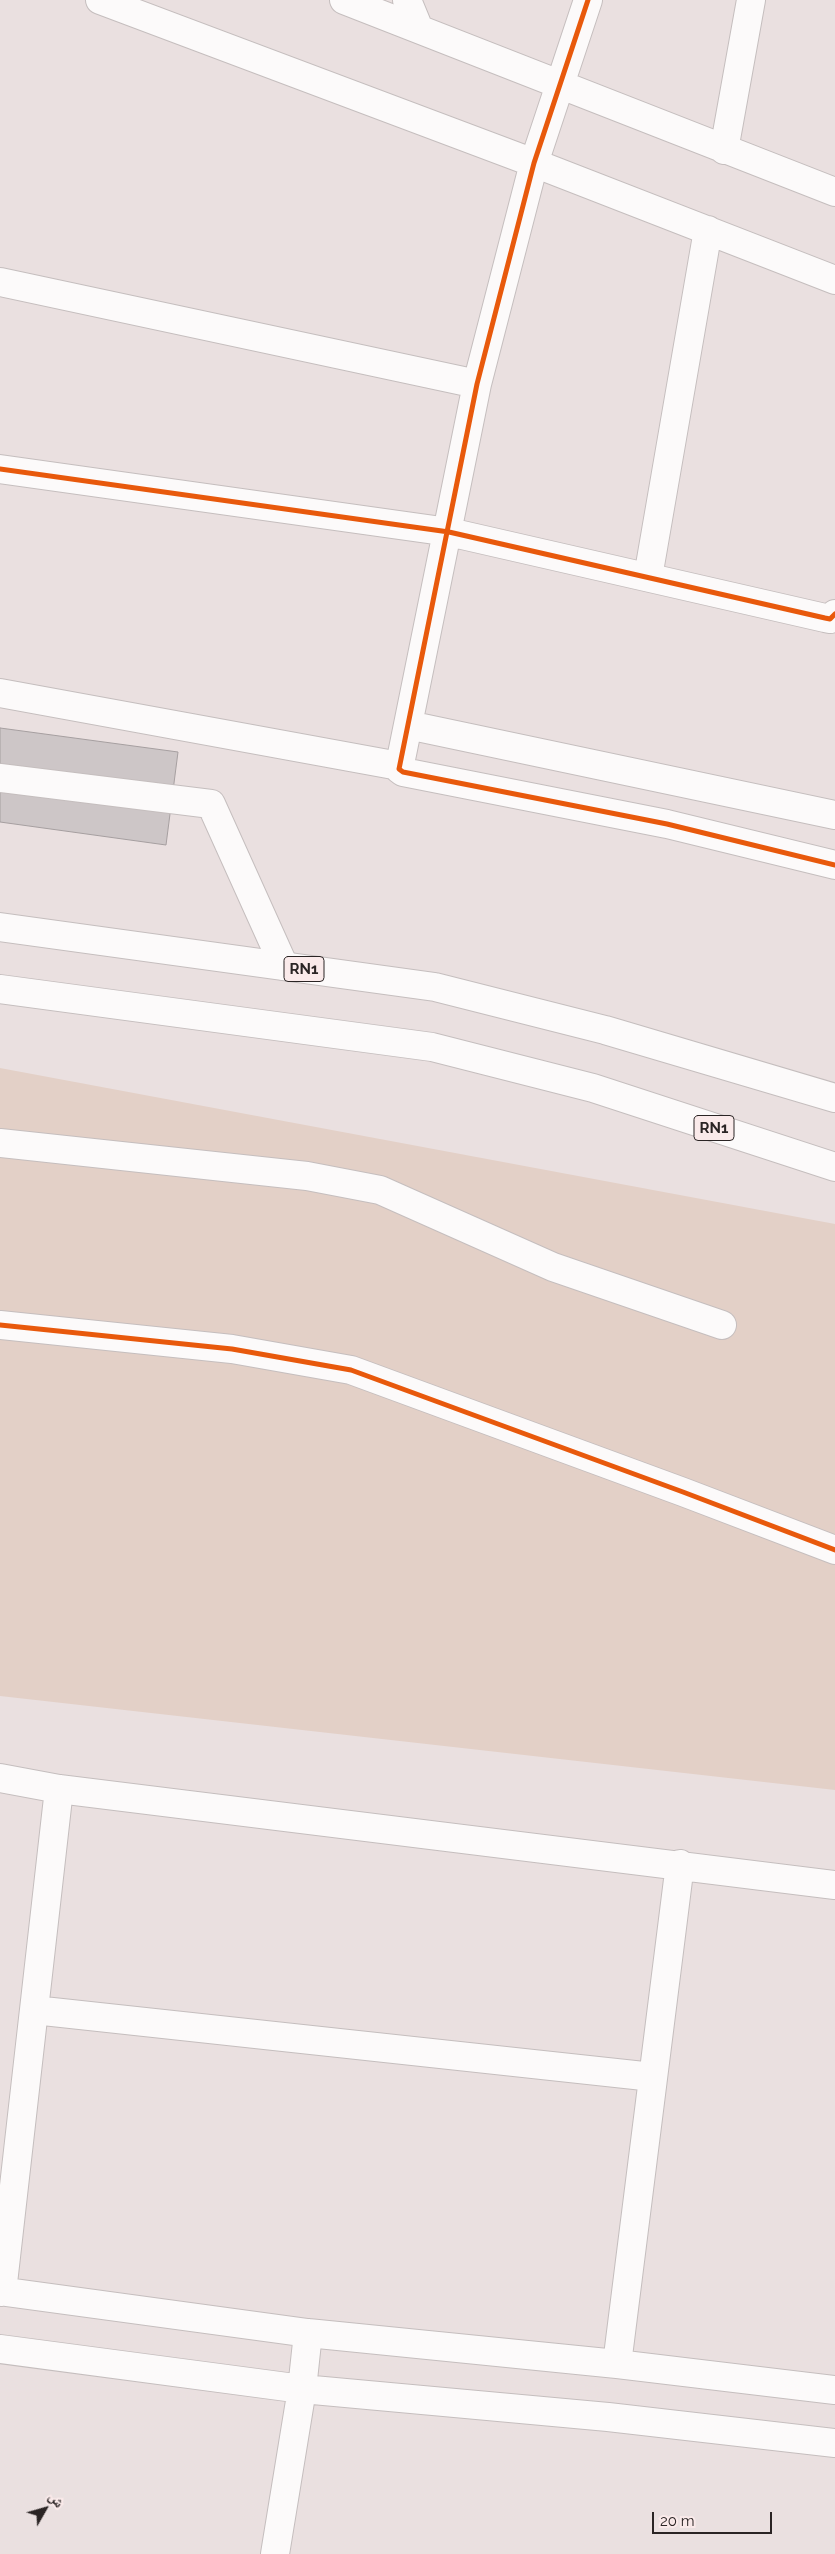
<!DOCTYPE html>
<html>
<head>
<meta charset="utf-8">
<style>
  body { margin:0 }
  #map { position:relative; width:835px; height:2554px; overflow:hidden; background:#eae0e0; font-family:Raleway,"Noto Naskh Arabic",sans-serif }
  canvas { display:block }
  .north { position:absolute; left:20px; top:2484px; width:50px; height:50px; -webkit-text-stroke:4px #faeaea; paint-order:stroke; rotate:52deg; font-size:14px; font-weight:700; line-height:20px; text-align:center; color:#2a2424 }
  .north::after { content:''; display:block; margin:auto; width:18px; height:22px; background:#2a2424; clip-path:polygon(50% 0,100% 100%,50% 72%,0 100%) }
  .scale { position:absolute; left:652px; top:2512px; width:120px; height:22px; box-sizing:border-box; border:2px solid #2a2424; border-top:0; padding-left:6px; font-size:15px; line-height:18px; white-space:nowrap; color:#2a2424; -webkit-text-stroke:4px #faeaea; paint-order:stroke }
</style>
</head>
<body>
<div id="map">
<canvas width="835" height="2554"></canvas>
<div class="north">ش</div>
<div class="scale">20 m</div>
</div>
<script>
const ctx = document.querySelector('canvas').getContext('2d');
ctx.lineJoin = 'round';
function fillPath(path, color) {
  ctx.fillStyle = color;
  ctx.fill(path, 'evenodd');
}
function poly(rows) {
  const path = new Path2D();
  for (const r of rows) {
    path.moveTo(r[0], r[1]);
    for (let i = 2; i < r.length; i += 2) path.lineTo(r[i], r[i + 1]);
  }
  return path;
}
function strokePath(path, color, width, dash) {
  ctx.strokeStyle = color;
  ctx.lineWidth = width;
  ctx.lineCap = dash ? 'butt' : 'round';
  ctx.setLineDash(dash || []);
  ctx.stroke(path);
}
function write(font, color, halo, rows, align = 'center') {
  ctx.font = font + ' Raleway,sans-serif';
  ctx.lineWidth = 4.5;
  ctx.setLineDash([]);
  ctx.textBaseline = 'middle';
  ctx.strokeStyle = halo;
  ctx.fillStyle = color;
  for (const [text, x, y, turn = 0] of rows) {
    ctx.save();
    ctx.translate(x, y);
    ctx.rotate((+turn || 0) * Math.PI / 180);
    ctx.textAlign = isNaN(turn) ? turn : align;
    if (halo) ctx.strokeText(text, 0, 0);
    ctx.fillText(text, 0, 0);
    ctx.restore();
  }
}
fillPath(poly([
  [0,1068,835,1224,835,1790,0,1696]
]), '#e3d0c7');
const building = poly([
  [0,728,178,752,166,845,0,822,0,728]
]);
fillPath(building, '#cdc6c7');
strokePath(building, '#a69fa0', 1);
const minor = poly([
  [100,0,534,163,835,280],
  [344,0,835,192],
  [407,0,419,29],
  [588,0,534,163,477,384,399,769,403,772,667,824,835,865],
  [724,150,751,0],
  [0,282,477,384],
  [0,469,449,532,825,618,830,619,835,614],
  [648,577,708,230],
  [0,693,399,766],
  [408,725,835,815],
  [0,778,211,804,284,966],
  [0,1143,307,1176,380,1190,553,1267,722,1325],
  [0,1325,232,1349,351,1370,683,1492,835,1550],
  [0,1778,59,1789,835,1885],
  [34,2010,653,2077],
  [0,2291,308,2333,617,2364,835,2390],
  [2,2292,59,1789],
  [0,2349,302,2389,608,2417,835,2443],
  [617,2364,680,1864],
  [275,2554,302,2389,308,2333]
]);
const major = poly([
  [0,927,435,987,605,1030,835,1098],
  [0,989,432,1047,593,1088,835,1167]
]);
strokePath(minor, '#c5bebe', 30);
strokePath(major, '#c5bebe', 30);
strokePath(minor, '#fcfafa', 28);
strokePath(major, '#fcfafa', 28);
strokePath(poly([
  [588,0,534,163,477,384,399,769,403,772,667,824,835,865],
  [0,469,449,532,825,618,830,619,835,614],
  [0,1325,232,1349,351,1370,683,1492,835,1550]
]), '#e8590c', 5);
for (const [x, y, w] of [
  [304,969,40],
  [714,1128,40]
]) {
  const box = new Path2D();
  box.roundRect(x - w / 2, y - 12.5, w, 25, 4);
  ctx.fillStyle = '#faeaea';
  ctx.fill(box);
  strokePath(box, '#2a2424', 1);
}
write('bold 15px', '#2a2424', null, [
  ["RN1",304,969],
  ["RN1",714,1128]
]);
</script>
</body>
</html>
